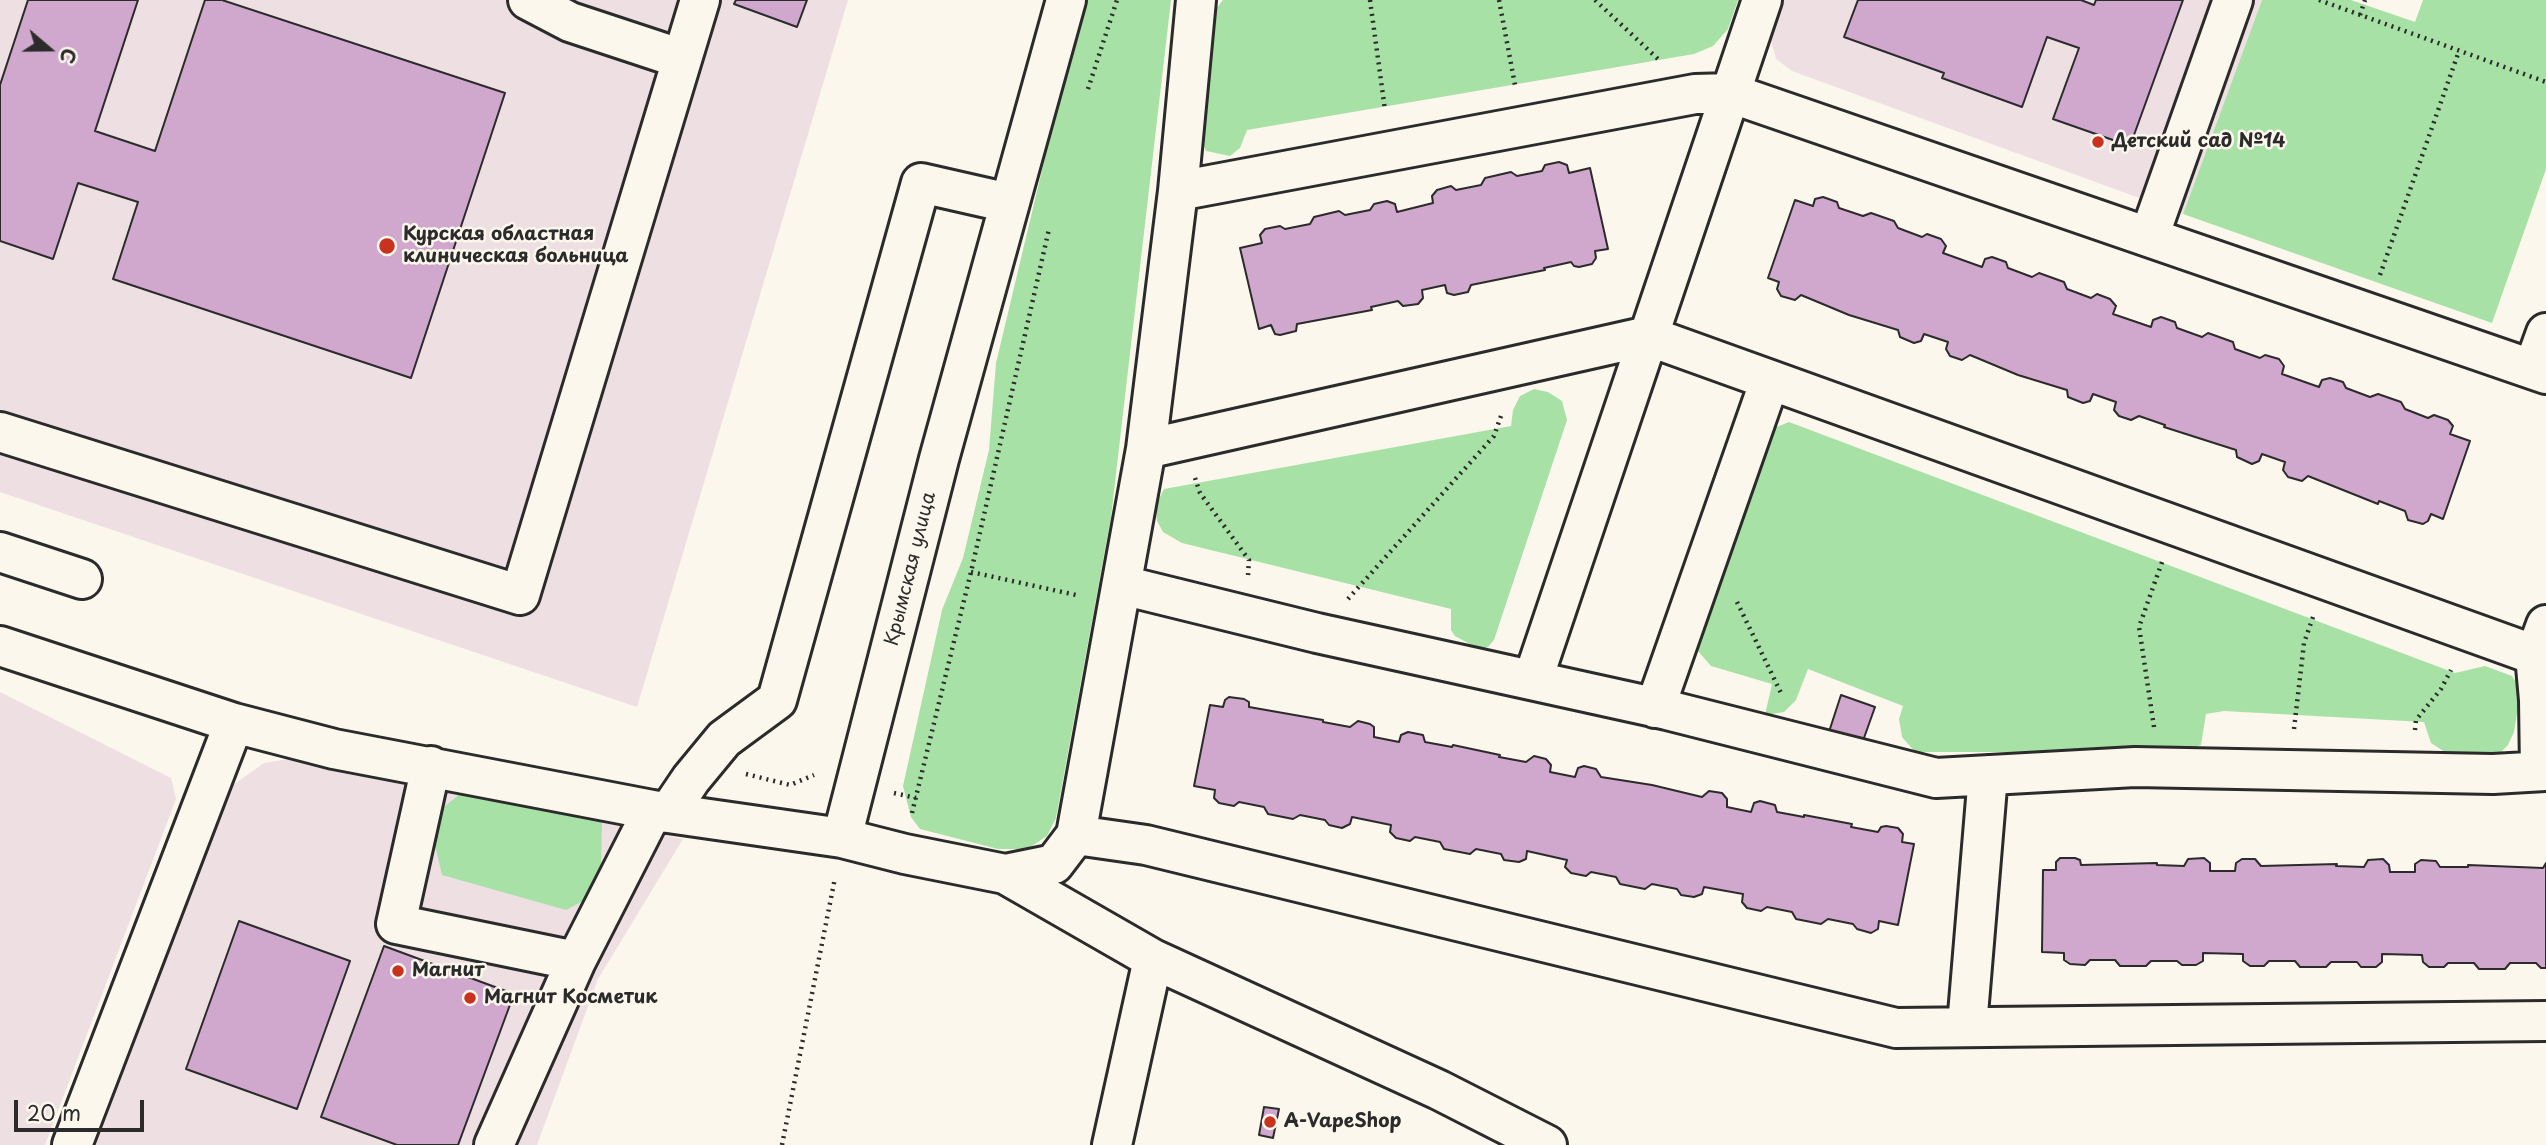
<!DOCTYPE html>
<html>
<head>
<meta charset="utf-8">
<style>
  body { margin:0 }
  #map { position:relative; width:2546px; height:1145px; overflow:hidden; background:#fbf7ec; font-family:"Playpen Sans",sans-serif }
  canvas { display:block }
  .north { position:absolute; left:14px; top:14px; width:70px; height:70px; -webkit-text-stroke:5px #fbf7ec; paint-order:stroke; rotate:110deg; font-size:19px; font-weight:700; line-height:28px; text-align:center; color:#2b2b2b }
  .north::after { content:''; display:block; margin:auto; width:24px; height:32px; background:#2b2b2b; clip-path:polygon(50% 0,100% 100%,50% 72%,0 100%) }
  .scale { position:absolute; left:14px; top:1100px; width:130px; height:32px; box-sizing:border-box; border:4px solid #2b2b2b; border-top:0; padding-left:9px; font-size:21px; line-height:24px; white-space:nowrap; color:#2b2b2b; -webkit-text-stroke:5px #fbf7ec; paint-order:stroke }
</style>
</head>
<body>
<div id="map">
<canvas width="2546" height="1145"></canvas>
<div class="north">С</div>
<div class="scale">20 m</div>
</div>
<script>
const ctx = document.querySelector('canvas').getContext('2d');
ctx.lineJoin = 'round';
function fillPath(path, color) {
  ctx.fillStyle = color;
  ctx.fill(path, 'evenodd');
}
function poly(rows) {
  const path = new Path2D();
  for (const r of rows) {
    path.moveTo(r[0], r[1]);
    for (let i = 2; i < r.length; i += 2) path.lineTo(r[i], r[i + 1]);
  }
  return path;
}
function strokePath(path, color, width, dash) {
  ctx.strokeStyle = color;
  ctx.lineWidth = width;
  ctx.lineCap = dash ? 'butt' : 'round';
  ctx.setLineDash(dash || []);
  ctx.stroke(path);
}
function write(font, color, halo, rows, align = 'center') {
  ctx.font = font + ' "Playpen Sans",sans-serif';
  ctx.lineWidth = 5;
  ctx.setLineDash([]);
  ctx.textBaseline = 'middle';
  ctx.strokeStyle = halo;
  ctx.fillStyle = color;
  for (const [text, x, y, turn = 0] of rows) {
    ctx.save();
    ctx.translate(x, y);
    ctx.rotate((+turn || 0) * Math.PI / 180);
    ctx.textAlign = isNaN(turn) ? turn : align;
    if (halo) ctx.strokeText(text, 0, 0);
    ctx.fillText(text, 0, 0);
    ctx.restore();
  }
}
fillPath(poly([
  [0,0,848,0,637,707,0,492],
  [1782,0,2262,0,2183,214,1792,71,1776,59,1770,37],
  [0,692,171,778,176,799,45,1145,0,1145],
  [288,759,683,839,598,979,537,1145,94,1145,214,825,233,785,264,763]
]), '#eedfe3');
fillPath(poly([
  [1087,0,1171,0,1111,517,1056,818,1047,836,1027,849,998,849,920,829,911,817,903,786,942,610,963,558,989,450,996,363,1054,120],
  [1223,0,1738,0,1728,29,1713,46,1694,54,1247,130,1240,148,1230,156,1206,151,1199,134,1206,68,1215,10],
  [2262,0,2351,0,2415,22,2423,0,2546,0,2546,169,2492,323,2183,214],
  [1534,389,1548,392,1562,401,1567,420,1494,640,1488,647,1479,649,1455,636,1451,630,1451,609,1182,543,1163,532,1157,521,1156,505,1164,489,1511,426,1513,410,1520,396],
  [1789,422,2455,673,2485,666,2512,676,2521,689,2514,732,2508,745,2501,752,2445,752,2431,743,2424,722,2224,711,2206,714,2201,745,2183,752,1915,752,1902,737,1899,719,1903,706,1808,669,1796,700,1784,712,1765,715,1772,684,1711,666,1697,650,1774,428],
  [461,793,602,821,601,867,589,898,566,910,442,875,434,841,445,806]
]), '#a8e1a6');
const building = poly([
  [28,0,138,0,95,131,155,151,205,0,222,0,505,93,411,378,113,279,138,202,78,183,53,259,0,241,0,85,28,0],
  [736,0,807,0,797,27,734,4,736,0],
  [1858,0,2081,0,2094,5,2096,0,2183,0,2130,146,2053,119,2079,48,2047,37,2022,107,1942,78,1944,73,1844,37,1858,0],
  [1559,162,1567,165,1569,173,1590,168,1608,249,1595,251,1596,258,1592,264,1579,267,1574,266,1571,262,1544,268,1545,270,1471,285,1468,292,1454,295,1447,293,1445,285,1422,290,1423,298,1418,304,1403,306,1398,301,1371,307,1372,310,1297,324,1296,331,1280,335,1275,334,1271,325,1259,329,1240,248,1262,243,1260,235,1265,229,1280,226,1285,229,1310,224,1314,217,1339,211,1345,215,1370,210,1374,204,1387,201,1395,204,1397,212,1433,203,1432,196,1437,190,1451,186,1456,190,1481,185,1485,178,1511,172,1517,176,1542,171,1545,165,1559,162],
  [1823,197,1837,202,1839,208,1863,216,1871,213,1894,221,1898,228,1922,237,1927,234,1941,239,1946,246,1943,253,1982,267,1985,259,1992,257,2006,262,2008,268,2032,277,2039,273,2064,282,2067,289,2091,298,2097,294,2110,299,2116,306,2113,314,2151,327,2153,320,2161,317,2175,322,2177,328,2202,337,2208,333,2233,342,2235,349,2260,358,2265,355,2279,359,2284,366,2282,374,2319,387,2322,380,2330,378,2343,382,2346,388,2370,397,2378,394,2401,402,2405,409,2428,418,2434,415,2448,420,2453,426,2450,434,2470,441,2443,519,2431,514,2428,521,2423,524,2408,520,2405,511,2379,501,2378,504,2308,476,2302,481,2288,477,2283,470,2285,462,2262,454,2259,461,2252,464,2237,457,2236,450,2164,427,2165,425,2139,416,2131,420,2119,416,2114,410,2116,402,2093,394,2090,401,2083,403,2068,397,2067,390,2018,375,1970,355,1962,360,1950,356,1946,349,1948,342,1924,334,1921,341,1914,343,1900,337,1898,330,1849,315,1801,295,1795,300,1781,296,1777,289,1779,282,1768,278,1795,200,1813,206,1815,199,1823,197],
  [1841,695,1875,707,1859,752,1826,741,1841,695],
  [1229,697,1244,699,1249,702,1249,707,1323,720,1323,722,1350,727,1358,721,1370,724,1374,727,1374,737,1399,742,1401,735,1408,732,1423,735,1425,742,1452,747,1453,745,1500,755,1499,757,1526,762,1534,756,1546,759,1551,765,1550,772,1575,777,1578,768,1584,766,1596,769,1601,777,1652,785,1702,797,1709,791,1722,793,1727,799,1727,807,1751,812,1754,803,1760,801,1775,805,1777,812,1804,817,1804,815,1852,824,1851,827,1878,832,1881,827,1886,826,1898,828,1903,834,1902,842,1914,844,1898,925,1879,921,1878,929,1871,933,1857,929,1853,924,1828,919,1821,924,1796,919,1792,912,1767,907,1761,911,1747,908,1742,902,1743,894,1704,887,1702,894,1694,897,1681,895,1677,889,1652,884,1645,889,1620,884,1616,877,1591,872,1586,876,1571,873,1565,867,1567,860,1527,851,1526,859,1519,862,1504,860,1501,854,1476,849,1470,854,1444,849,1440,842,1415,837,1410,841,1396,838,1390,832,1391,825,1352,817,1350,824,1342,828,1329,825,1325,820,1300,815,1293,819,1268,814,1264,807,1239,802,1234,806,1219,803,1214,798,1215,790,1194,786,1210,705,1223,707,1225,700,1229,697],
  [2060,858,2075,858,2080,860,2081,865,2157,863,2157,865,2184,866,2188,859,2204,858,2210,863,2210,871,2235,871,2236,863,2242,859,2255,859,2261,866,2337,864,2336,866,2364,867,2368,860,2383,859,2389,865,2390,872,2415,872,2415,864,2421,860,2436,861,2440,867,2468,867,2468,865,2543,868,2546,863,2546,968,2541,968,2536,963,2510,963,2505,969,2479,969,2474,963,2448,963,2444,967,2429,967,2423,962,2422,955,2382,954,2382,962,2376,967,2361,967,2357,962,2331,962,2326,967,2300,967,2295,961,2269,961,2264,966,2250,966,2243,961,2243,954,2203,953,2203,961,2196,965,2182,965,2177,961,2151,961,2146,966,2120,966,2115,960,2090,960,2085,965,2070,964,2064,960,2064,953,2042,952,2043,870,2056,870,2056,862,2060,858],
  [239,921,350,961,297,1109,186,1069,239,921],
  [384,946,514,994,458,1145,397,1145,321,1117,384,946],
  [1264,1107,1279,1109,1273,1138,1259,1135,1264,1107]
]);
fillPath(building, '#d0a7cd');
strokePath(building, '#2b2b2b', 2);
const minor = poly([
  [528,0,570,22,682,59],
  [1178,191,1695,94,1730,93,2546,374],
  [2149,237,2233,0],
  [2533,369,2546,333],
  [0,432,520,595,700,0],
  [1146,449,1648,336,2535,655],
  [0,552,82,579],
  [1122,585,1317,633,1667,710,1936,778,2135,767,2493,774,2546,771],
  [0,646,234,723,334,749,668,813,842,838,905,854,1005,874,1153,959,1439,1090,1547,1145],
  [1533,679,1762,0],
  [1655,708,1770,380],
  [431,766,396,924,576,961,653,810],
  [2540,771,2539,700,2535,655,2546,625],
  [668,813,691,779,724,739,777,700,921,183,1009,203],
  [1076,835,1146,845,1896,1028,2546,1021],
  [842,838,939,459,1066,0],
  [1005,874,1054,864,1076,835,1146,449,1178,191,1196,0],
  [1967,1026,1988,775],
  [72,1145,234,723],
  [494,1145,576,961],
  [1112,1145,1153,959]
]);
strokePath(minor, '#2b2b2b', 44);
strokePath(poly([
  [1370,0,1385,110],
  [1499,0,1515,85],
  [1595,0,1658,59],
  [2319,0,2546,82],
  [2360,15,2365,0],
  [1088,89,1117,0],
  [2380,275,2459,51],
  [1195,478,1200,493,1249,560,1248,575],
  [971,572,1076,595],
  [1348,599,1494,436,1502,413],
  [1737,602,1782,695],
  [2154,727,2139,627,2162,562],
  [2294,729,2304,643,2313,617],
  [2415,730,2416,720,2441,689,2451,670],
  [746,774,790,785,814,775],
  [894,793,916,798],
  [912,813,971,572,1049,229],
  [782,1145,835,878]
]), '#2b2b2b', 4.5, [2, 5]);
strokePath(minor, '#fbf7ec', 38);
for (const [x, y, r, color] of [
  [2098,142,7,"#c8321e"],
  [387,246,9,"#c8321e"],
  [398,971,7,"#c8321e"],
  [470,998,7,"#c8321e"],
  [1270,1122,7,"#c8321e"]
]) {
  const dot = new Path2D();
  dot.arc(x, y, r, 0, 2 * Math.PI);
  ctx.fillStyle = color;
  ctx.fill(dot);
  strokePath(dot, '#fbf7ec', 2.5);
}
write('bold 19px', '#2b2b2b', '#fbf7ec', [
  ["Детский сад №14",2112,142],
  ["Курская областная",403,235],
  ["клиническая больница",403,257],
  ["Магнит",412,971],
  ["Магнит Косметик",484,998],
  ["A-VapeShop",1284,1122]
], 'left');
write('19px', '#2b2b2b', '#fbf7ec', [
  ["Крымская улица",911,569,-76]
]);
</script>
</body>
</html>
